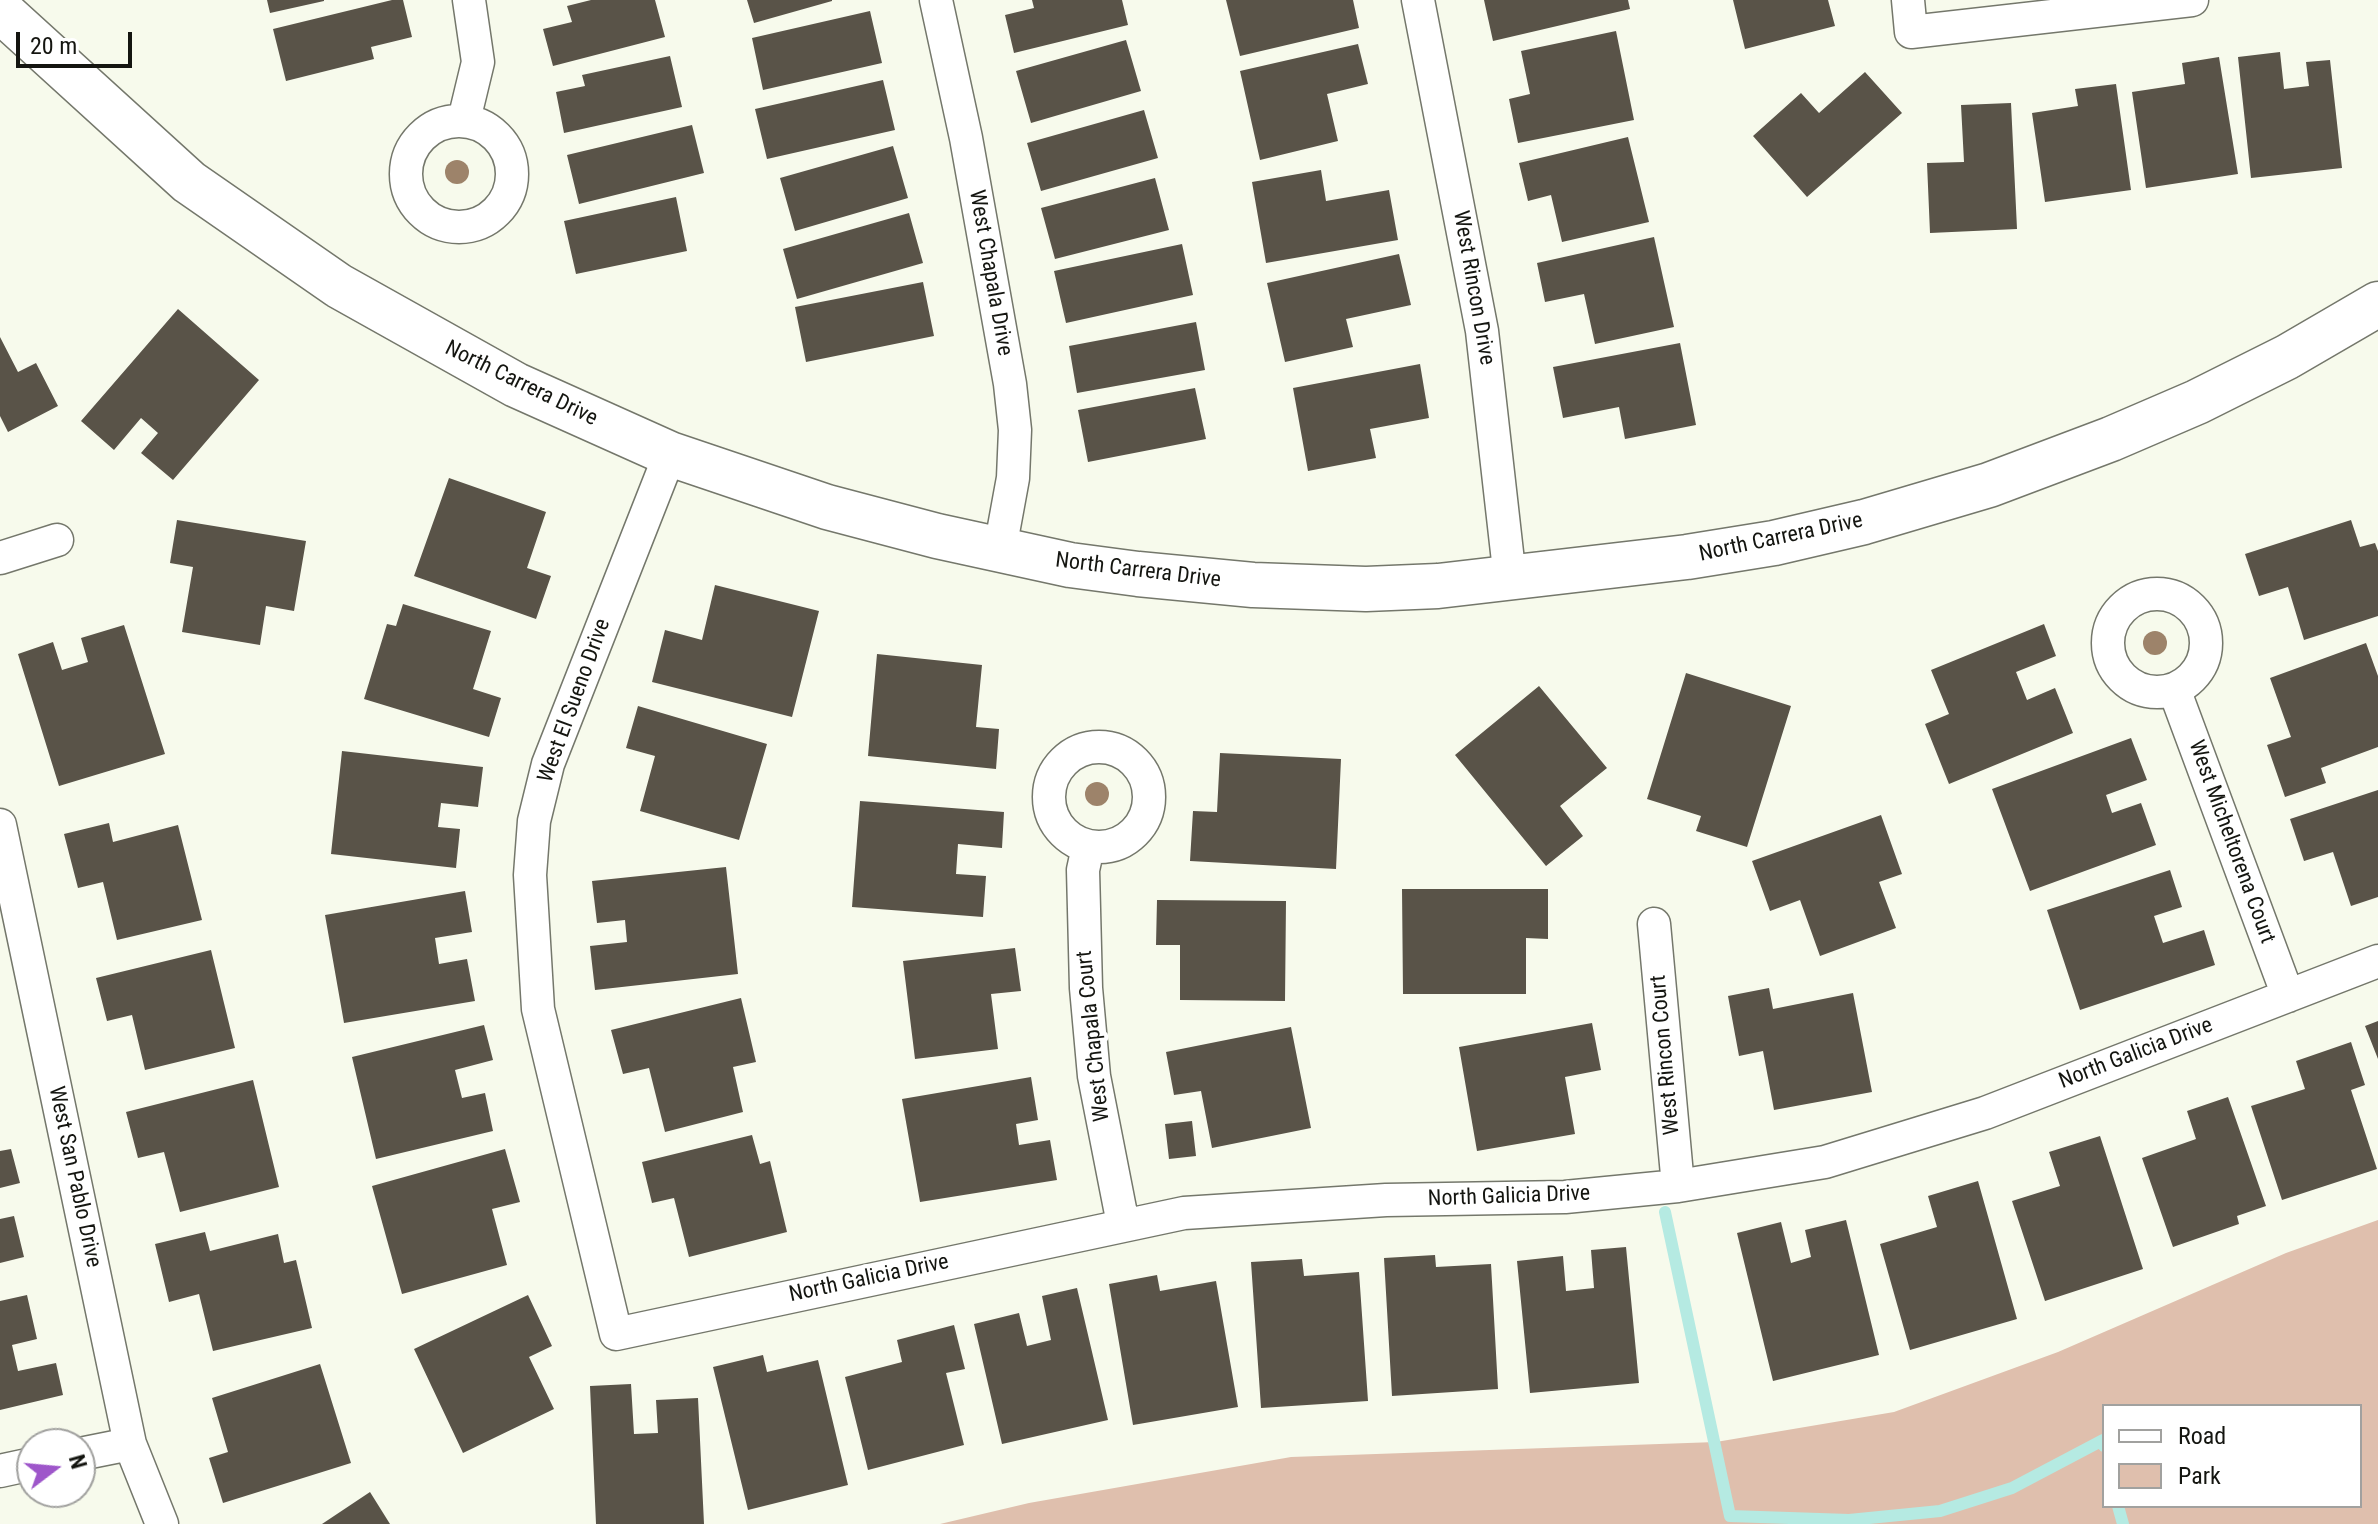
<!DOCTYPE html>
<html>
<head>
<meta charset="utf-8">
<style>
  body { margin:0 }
  #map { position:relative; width:2378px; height:1524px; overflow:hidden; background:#f7faec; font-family:"Roboto Condensed",sans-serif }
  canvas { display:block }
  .legend { position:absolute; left:2102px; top:1404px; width:260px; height:104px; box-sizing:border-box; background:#fff; border:2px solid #a1a19f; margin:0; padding:10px 14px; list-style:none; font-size:24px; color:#141510 }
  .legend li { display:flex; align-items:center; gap:16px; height:40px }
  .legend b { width:40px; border:2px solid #a1a19f }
  .north { position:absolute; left:16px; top:1428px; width:80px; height:80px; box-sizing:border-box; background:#fff; border:2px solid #a1a19f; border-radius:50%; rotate:74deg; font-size:22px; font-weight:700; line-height:32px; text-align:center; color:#141510 }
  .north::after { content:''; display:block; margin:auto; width:28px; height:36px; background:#9e56ca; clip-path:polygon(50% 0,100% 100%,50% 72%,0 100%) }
  .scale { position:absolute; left:16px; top:32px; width:116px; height:36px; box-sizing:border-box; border:4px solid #141510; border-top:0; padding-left:10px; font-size:24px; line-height:28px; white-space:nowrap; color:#141510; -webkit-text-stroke:6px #fff; paint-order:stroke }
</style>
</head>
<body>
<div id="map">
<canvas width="2378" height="1524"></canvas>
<ul class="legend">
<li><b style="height:10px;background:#fff"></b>Road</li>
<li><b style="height:22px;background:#dfbfad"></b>Park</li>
</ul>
<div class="north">N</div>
<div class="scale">20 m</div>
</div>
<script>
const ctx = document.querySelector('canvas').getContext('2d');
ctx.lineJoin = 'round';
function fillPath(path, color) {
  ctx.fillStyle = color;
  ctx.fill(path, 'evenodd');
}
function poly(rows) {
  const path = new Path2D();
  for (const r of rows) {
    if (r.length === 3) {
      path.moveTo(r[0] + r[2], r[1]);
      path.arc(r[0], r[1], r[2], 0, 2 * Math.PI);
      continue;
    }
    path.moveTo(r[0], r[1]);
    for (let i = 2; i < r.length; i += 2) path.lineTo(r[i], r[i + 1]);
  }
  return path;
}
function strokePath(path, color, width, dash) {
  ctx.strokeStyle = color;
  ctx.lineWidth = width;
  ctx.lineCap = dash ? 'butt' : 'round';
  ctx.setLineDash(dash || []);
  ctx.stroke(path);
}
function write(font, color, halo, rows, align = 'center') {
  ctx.font = font + ' "Roboto Condensed",sans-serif';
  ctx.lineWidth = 8;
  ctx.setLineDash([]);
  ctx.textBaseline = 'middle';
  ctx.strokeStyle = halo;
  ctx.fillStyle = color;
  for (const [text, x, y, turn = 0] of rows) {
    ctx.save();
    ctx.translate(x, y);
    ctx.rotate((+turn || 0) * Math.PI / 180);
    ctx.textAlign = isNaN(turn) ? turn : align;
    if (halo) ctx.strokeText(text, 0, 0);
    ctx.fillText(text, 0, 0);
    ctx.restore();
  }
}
fillPath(poly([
  [2378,1220,2378,1524,940,1524,1029,1503,1291,1457,1716,1442,1894,1412,2058,1352,2286,1253],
  [2104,1406,2360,1406,2360,1506,2104,1506]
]), '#dfbfad');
strokePath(poly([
  [1665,1212,1730,1516,1849,1520,1940,1511,2012,1488,2103,1440,2104,1446],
  [2118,1506,2123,1524]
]), '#b5eae2', 12);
fillPath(poly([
  [267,0,324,0,324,1,270,13],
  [392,0,403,0,412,37,371,47,374,59,286,81,273,29],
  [591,0,655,0,665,37,553,66,543,29,572,22,567,6],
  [747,0,832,0,832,1,754,23],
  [1032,0,1122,0,1128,25,1014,53,1005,15,1034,8],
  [1226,0,1353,0,1359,28,1240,56],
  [1484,0,1628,0,1630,9,1493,41],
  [1733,0,1828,0,1835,26,1745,49],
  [870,11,882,63,763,90,752,38],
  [1616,31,1634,120,1518,143,1509,99,1530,94,1521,51],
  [1126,40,1141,91,1031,123,1016,71],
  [1358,44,1368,84,1327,94,1338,141,1260,160,1240,71],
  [2280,52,2284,89,2309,86,2306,62,2330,60,2342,168,2251,178,2238,57],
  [670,56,682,107,564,133,556,92,585,86,582,75],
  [2219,57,2238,174,2146,188,2132,92,2185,84,2182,63],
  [1865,72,1902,113,1807,197,1753,136,1801,93,1819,113],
  [883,80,895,130,767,159,755,109],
  [2116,84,2131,190,2045,202,2032,113,2078,106,2075,89],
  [2011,103,2017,229,1930,233,1927,163,1964,162,1961,105],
  [1144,110,1158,158,1041,191,1027,143],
  [692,125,704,173,579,204,567,155],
  [1628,137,1649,222,1562,242,1551,195,1528,201,1519,163],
  [893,146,908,198,795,231,780,178],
  [1321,170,1326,201,1389,190,1398,240,1266,263,1252,182],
  [1155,178,1169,230,1055,259,1041,208],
  [676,197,687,251,576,274,564,221],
  [909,213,923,263,797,299,783,249],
  [1654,237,1674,327,1595,344,1584,294,1545,302,1537,263],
  [1182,244,1193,295,1066,323,1054,271],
  [1399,254,1411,305,1346,319,1353,347,1285,362,1267,283],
  [923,282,934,336,806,362,795,307],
  [178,309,259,380,173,480,141,453,158,433,141,418,114,450,81,421],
  [1196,322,1205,370,1077,393,1069,346],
  [0,337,18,372,36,363,58,406,8,432,0,416],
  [1680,343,1696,425,1625,439,1619,407,1563,418,1553,367],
  [1420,364,1429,418,1370,429,1376,458,1308,471,1293,388],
  [1195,388,1206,439,1088,462,1078,410],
  [449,478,546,512,527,568,551,576,536,619,414,576],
  [177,520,306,541,294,611,266,606,260,645,182,632,193,567,170,563],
  [2351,520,2360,547,2375,543,2378,551,2378,616,2304,640,2288,587,2259,596,2245,554],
  [715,585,819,611,792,717,652,682,665,630,702,640],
  [403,604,491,631,473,689,501,698,489,737,364,699,387,624,396,626],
  [2044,624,2056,656,2016,672,2027,700,2055,688,2073,733,1949,784,1925,724,1949,714,1931,670],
  [124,625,165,754,59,786,18,654,53,642,62,670,88,662,81,638],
  [2366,643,2378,676,2378,747,2321,768,2326,783,2285,797,2267,745,2291,737,2270,678],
  [877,654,982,665,976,727,999,729,996,769,868,756],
  [1686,673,1791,706,1747,847,1696,831,1701,816,1647,799],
  [1539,686,1607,768,1560,806,1583,836,1546,866,1455,755],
  [638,706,767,744,739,840,640,811,655,756,626,748],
  [2131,738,2147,780,2106,795,2112,813,2141,803,2156,845,2030,891,1992,789],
  [342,751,483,767,478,807,441,803,438,827,460,829,456,868,331,854],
  [1220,753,1341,759,1336,869,1190,861,1193,811,1217,812],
  [2378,790,2378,897,2351,906,2333,852,2304,861,2290,819],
  [860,801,1004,812,1002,848,958,844,956,874,986,876,983,917,852,907],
  [1881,815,1902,874,1879,882,1896,928,1820,956,1800,900,1770,911,1752,861],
  [109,823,113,842,178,825,202,920,117,940,103,882,78,888,64,834],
  [726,867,738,974,595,990,590,946,627,942,625,920,597,923,592,881],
  [2170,870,2182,907,2154,916,2163,943,2204,930,2215,965,2080,1010,2047,910],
  [1402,889,1548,889,1548,939,1526,938,1526,994,1403,994],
  [465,891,472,932,435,938,439,964,467,959,475,1001,344,1023,325,915],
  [1157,900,1286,901,1285,1001,1180,1000,1180,945,1156,945],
  [1015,948,1021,991,991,994,998,1049,915,1059,903,961],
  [211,950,235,1048,145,1070,132,1015,107,1021,96,978],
  [1769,988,1773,1009,1853,993,1872,1092,1774,1110,1763,1051,1739,1056,1728,996],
  [741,998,756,1062,733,1067,743,1112,665,1132,649,1068,623,1074,611,1030],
  [2378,1021,2378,1059,2365,1026],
  [1592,1023,1601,1070,1565,1077,1575,1134,1477,1151,1459,1047],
  [484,1025,493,1060,455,1070,462,1098,485,1093,493,1131,376,1159,352,1057],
  [1291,1027,1311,1128,1212,1148,1201,1091,1174,1095,1166,1052],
  [2351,1042,2365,1085,2351,1090,2377,1169,2282,1200,2251,1106,2305,1089,2296,1061],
  [1031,1077,1038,1120,1016,1124,1019,1145,1050,1140,1057,1180,920,1202,902,1099],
  [253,1080,279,1187,180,1212,164,1152,138,1158,126,1112],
  [2228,1097,2266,1206,2237,1216,2239,1224,2173,1247,2142,1158,2196,1139,2187,1111],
  [1192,1121,1196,1156,1169,1159,1165,1124],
  [752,1135,760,1164,770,1161,787,1232,689,1257,674,1198,652,1203,642,1162],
  [2100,1136,2143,1269,2045,1301,2012,1201,2060,1186,2049,1152],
  [11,1149,20,1183,0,1188,0,1151],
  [505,1149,520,1202,492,1209,507,1265,402,1294,372,1186],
  [1978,1181,2017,1319,1910,1350,1880,1244,1937,1227,1928,1196],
  [14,1216,24,1257,0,1263,0,1219],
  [1846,1220,1879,1355,1773,1381,1737,1233,1781,1222,1791,1263,1811,1257,1805,1230],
  [205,1232,210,1251,278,1234,284,1263,296,1260,312,1328,213,1351,199,1294,169,1302,155,1244],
  [1626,1247,1639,1383,1530,1393,1517,1261,1563,1256,1566,1291,1594,1288,1591,1250],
  [1435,1255,1436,1267,1491,1264,1498,1389,1392,1396,1384,1258],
  [1302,1259,1304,1276,1359,1272,1368,1401,1261,1408,1251,1262],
  [1157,1275,1160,1291,1216,1281,1238,1407,1133,1425,1109,1284],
  [1077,1288,1108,1420,1002,1444,974,1324,1019,1313,1027,1346,1051,1340,1042,1296],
  [27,1295,37,1339,12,1345,18,1371,56,1363,63,1395,0,1410,0,1301],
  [528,1295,552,1346,529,1357,554,1409,463,1453,414,1349],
  [954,1325,965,1369,946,1373,964,1445,868,1470,845,1377,902,1362,897,1340],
  [763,1355,767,1372,818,1360,848,1485,748,1510,713,1367],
  [320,1364,351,1463,223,1503,209,1458,228,1452,212,1398],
  [631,1384,634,1434,658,1433,656,1400,698,1398,704,1524,596,1524,590,1386],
  [370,1492,390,1524,322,1524]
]), '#595348');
const street = poly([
  [936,0,966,138,1010,384,1015,430,1013,478,1000,549],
  [1418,0,1482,331,1510,579],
  [1908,0,1911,32,2192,0],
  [464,120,478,62,469,0],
  [459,174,53],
  [670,454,548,764,534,821,530,875,538,1009,616,1334,1184,1213,1386,1200,1565,1197,1678,1186,1825,1162,1985,1113,2378,961],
  [0,558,57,540],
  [2157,643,49],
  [2174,689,2288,996],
  [1099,797,50],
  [0,825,130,1444,162,1524],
  [1088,847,1083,870,1086,988,1094,1076,1123,1224],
  [1654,924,1678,1186],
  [80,1454,130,1444],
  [0,1471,32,1464]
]);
const secondary = poly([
  [0,10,189,182,339,286,516,385,670,454,827,507,937,536,1070,565,1138,574,1253,585,1366,589,1438,586,1687,557,1774,543,1864,522,1989,485,2111,439,2197,402,2287,357,2378,304]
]);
strokePath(street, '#74776b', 35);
strokePath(secondary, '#74776b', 47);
strokePath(street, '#fff', 32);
strokePath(secondary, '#fff', 44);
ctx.fillStyle = '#9d836a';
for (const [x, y] of [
  [457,172],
  [2155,643],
  [1097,794]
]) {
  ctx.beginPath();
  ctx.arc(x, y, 12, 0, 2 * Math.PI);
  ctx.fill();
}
write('22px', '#141510', '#fff', [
  ["West Chapala Drive",990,273,80],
  ["West Rincon Drive",1473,288,80],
  ["North Carrera Drive",521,384,26],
  ["North Carrera Drive",1781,538,-12],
  ["North Carrera Drive",1138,571,7],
  ["West El Sueno Drive",575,701,-70],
  ["West Micheltorena Court",2231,842,70],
  ["West Chapala Court",1094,1036,-96],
  ["North Galicia Drive",2136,1054,-21],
  ["West Rincon Court",1666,1055,-95],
  ["West San Pablo Drive",74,1177,78],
  ["North Galicia Drive",1509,1197,-2],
  ["North Galicia Drive",869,1279,-12]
]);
</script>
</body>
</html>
